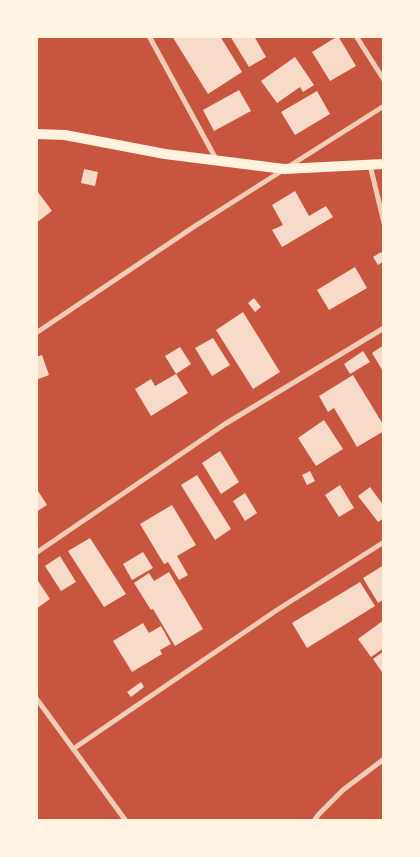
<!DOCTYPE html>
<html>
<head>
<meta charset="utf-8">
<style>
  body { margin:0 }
  #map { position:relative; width:420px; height:857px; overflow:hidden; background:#c8553d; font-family:"Asap Condensed",sans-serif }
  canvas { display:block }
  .frame { position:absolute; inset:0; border:38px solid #fff3e0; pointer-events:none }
</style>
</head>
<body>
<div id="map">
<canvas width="420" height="857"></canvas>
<div class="frame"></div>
</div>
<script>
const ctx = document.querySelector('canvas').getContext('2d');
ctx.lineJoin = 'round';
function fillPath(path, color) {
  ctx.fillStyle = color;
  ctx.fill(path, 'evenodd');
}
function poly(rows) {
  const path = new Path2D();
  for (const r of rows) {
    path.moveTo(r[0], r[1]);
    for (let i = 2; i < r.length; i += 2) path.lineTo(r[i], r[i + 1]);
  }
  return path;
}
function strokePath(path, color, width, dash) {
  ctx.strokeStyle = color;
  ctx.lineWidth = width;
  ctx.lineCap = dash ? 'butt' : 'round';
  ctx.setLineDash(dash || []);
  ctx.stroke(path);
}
fillPath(poly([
  [172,36,220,36,242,72,208,94],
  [230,36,254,36,266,57,249,67],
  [338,36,356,66,330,81,312,52],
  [295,57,314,85,303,92,300,87,277,103,261,81],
  [239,90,251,111,214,131,203,110],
  [317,91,330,114,295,135,281,112],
  [84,169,98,172,95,186,81,183],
  [295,191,309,216,326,206,333,217,282,247,272,230,283,225,272,205],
  [38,192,52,211,36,223,36,194],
  [381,252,384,256,384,261,378,265,373,257],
  [355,267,367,288,329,310,317,290],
  [254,298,261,307,255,312,248,303],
  [243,312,280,372,253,389,216,330],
  [213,338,230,365,212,376,195,348],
  [384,345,384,373,372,353],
  [180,347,191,364,176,374,165,356],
  [363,351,370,362,350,374,344,364],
  [42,355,49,375,36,380,36,357],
  [176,374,188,393,151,416,135,389,151,379,155,386],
  [353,375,384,426,384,431,357,447,334,408,328,412,319,396],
  [324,420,343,449,316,466,298,438],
  [220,451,239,482,221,494,202,463],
  [310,471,315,481,307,485,302,475],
  [197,475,231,529,215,540,181,485],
  [340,485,354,508,339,517,325,495],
  [370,487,384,506,384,518,378,522,358,496],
  [38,491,47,505,36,512,36,492],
  [245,493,257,513,245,521,233,501],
  [172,505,196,545,177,556,188,575,179,580,168,562,164,564,140,524],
  [90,538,126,594,104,607,68,551],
  [143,552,153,568,132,580,123,564],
  [60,556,76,582,61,591,45,566],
  [384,565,384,599,378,603,363,578],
  [169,572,203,629,175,646,153,609,151,610,134,583,149,573,154,581],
  [36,578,50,599,36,609],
  [360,582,375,606,307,648,292,623],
  [384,620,384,648,371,657,358,639],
  [143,623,149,633,161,626,171,644,160,650,162,654,132,672,113,641],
  [384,651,384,675,373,659],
  [141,682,144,687,131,697,127,692]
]), '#f7dbc8');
strokePath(poly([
  [149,36,216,159],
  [356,36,384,80],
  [370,165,384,223],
  [36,333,195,226,384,106],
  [36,553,225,424,384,328],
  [36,698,126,821],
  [73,749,277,610,384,542],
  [314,821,319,814,343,790,384,759]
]), '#f1ccb7', 5);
strokePath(poly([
  [36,134,65,135,165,154,284,169,384,164]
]), '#fff3e0', 10);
</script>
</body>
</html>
